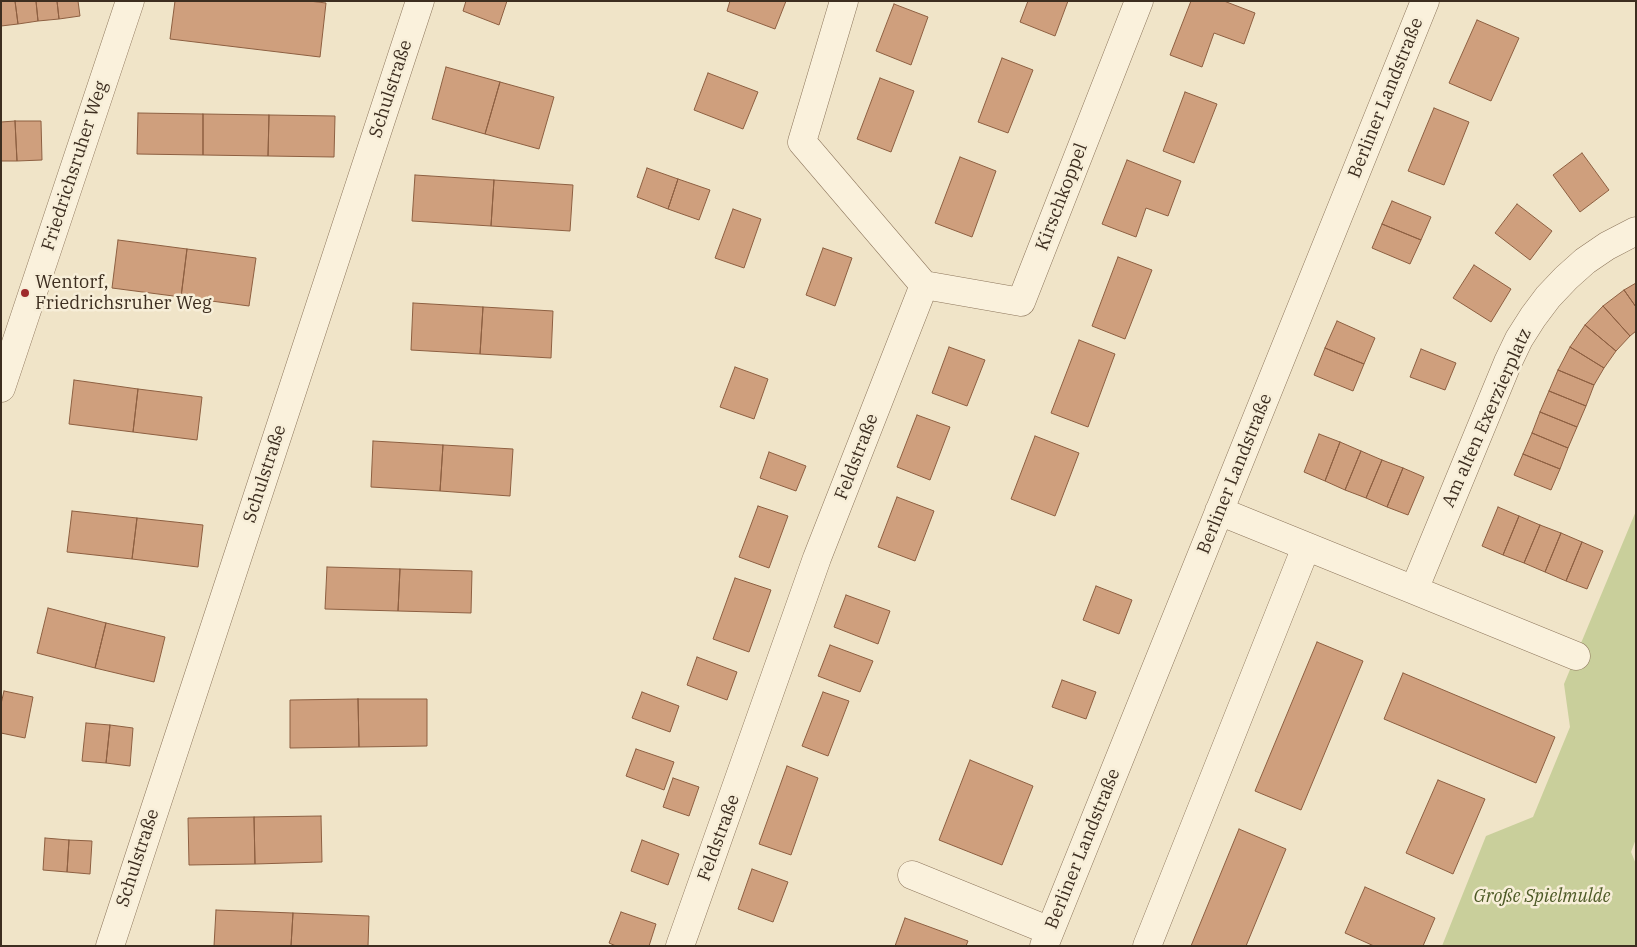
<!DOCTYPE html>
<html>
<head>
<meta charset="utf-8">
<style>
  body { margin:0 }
  #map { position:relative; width:1637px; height:947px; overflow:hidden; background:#f0e4c8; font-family:"IBM Plex Serif",serif }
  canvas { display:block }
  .frame { position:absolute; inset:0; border:2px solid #3d2e20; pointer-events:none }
</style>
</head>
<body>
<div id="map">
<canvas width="1637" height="947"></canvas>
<div class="frame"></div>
</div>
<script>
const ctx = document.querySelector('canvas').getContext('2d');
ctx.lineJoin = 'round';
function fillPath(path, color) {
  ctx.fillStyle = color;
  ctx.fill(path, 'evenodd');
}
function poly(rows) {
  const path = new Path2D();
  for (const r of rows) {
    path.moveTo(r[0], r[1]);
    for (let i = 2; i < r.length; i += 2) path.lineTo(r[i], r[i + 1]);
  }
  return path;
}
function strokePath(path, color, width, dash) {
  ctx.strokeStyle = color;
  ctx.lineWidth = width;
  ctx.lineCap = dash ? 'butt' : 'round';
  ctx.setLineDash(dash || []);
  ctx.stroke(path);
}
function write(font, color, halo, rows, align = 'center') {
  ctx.font = font + ' "IBM Plex Serif",serif';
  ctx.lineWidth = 5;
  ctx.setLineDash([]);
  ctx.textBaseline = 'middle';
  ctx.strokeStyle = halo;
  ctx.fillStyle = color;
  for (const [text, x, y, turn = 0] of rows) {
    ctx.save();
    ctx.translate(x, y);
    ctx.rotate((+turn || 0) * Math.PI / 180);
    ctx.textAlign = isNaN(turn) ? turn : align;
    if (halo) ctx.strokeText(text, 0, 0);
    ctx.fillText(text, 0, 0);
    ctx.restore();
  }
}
fillPath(poly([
  [1636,511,1636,839,1631,852,1636,864,1636,946,1442,946,1486,836,1533,817,1570,727,1564,684]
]), '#c9cf9b');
const building = poly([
  [1,1,15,1,18,24,1,26,1,1],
  [15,1,36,1,38,21,18,24,15,1],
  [36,1,57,1,59,19,38,21,36,1],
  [57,1,78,1,80,16,59,19,57,1],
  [175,1,309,1,326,3,320,57,170,39,175,1],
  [466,1,507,1,499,25,463,11,466,1],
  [730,1,786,1,775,29,727,11,730,1],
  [1028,1,1068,1,1055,36,1020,22,1028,1],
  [1191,1,1224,1,1255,13,1244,44,1214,33,1202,67,1170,55,1191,1],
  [894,4,928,17,911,65,876,51,894,4],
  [1477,20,1519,38,1491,101,1449,83,1477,20],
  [1002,58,1033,70,1008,133,978,122,1002,58],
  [446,67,500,82,485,134,432,119,446,67],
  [708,73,758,92,743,129,694,110,708,73],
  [880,78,914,91,891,152,857,139,880,78],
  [500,82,554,97,539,149,485,134,500,82],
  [1185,92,1217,104,1194,163,1163,151,1185,92],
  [1434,108,1469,122,1444,185,1408,171,1434,108],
  [138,113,203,114,203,155,137,154,138,113],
  [203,114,269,115,268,156,203,155,203,114],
  [269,115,335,116,334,157,268,156,269,115],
  [15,121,41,121,42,160,17,161,15,121],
  [15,121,17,161,1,161,1,122,15,121],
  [1582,153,1609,190,1580,212,1553,175,1582,153],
  [960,157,996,171,972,237,935,223,960,157],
  [1127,160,1181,181,1168,216,1146,208,1136,237,1102,224,1127,160],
  [647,168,678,179,668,209,637,197,647,168],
  [415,175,494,180,491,226,412,221,415,175],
  [678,179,710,190,699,220,668,209,678,179],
  [494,180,573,185,570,231,491,226,494,180],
  [1392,201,1431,217,1421,240,1382,224,1392,201],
  [1517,204,1552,231,1530,260,1495,233,1517,204],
  [733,209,761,219,744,268,715,258,733,209],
  [1382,224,1421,240,1410,264,1372,248,1382,224],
  [118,240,187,249,181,297,112,288,118,240],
  [823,248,852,258,835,306,806,295,823,248],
  [187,249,256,258,249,306,181,297,187,249],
  [1118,257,1152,270,1125,339,1092,326,1118,257],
  [1474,265,1511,289,1491,322,1453,298,1474,265],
  [1636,283,1636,307,1624,290,1636,283],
  [1624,290,1636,307,1636,331,1630,336,1603,306,1624,290],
  [413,303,483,307,480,354,411,350,413,303],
  [1603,306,1630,336,1616,351,1585,325,1603,306],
  [483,307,553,311,551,358,480,354,483,307],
  [1337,321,1375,338,1364,364,1325,348,1337,321],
  [1585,325,1616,351,1604,368,1570,347,1585,325],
  [1079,340,1115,354,1088,427,1051,413,1079,340],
  [949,347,985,360,967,406,932,393,949,347],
  [1570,347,1604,368,1594,385,1558,370,1570,347],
  [1325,348,1364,364,1353,391,1314,375,1325,348],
  [1421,349,1456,363,1445,390,1410,377,1421,349],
  [735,367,768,379,754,419,720,407,735,367],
  [1558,370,1594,385,1586,406,1549,391,1558,370],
  [74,380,138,389,133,432,69,424,74,380],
  [138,389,202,397,197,440,133,432,138,389],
  [1549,391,1586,406,1577,427,1540,412,1549,391],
  [1540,412,1577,427,1568,448,1532,433,1540,412],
  [917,415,950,427,930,480,897,467,917,415],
  [1532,433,1568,448,1560,469,1523,454,1532,433],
  [1319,434,1340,442,1325,481,1304,472,1319,434],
  [1035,436,1079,453,1055,516,1011,499,1035,436],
  [373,441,443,445,440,491,371,487,373,441],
  [1340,442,1361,451,1345,490,1325,481,1340,442],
  [443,445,513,449,510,496,440,491,443,445],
  [1361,451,1382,460,1366,498,1345,490,1361,451],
  [769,452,806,466,796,491,760,478,769,452],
  [1523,454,1560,469,1551,490,1514,475,1523,454],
  [1382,460,1403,468,1387,507,1366,498,1382,460],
  [1403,468,1424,477,1408,515,1387,507,1403,468],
  [897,497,934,511,915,561,878,547,897,497],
  [758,506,788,516,769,568,739,557,758,506],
  [1498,507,1519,516,1503,555,1482,546,1498,507],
  [72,511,137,518,132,559,67,552,72,511],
  [1519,516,1540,525,1524,563,1503,555,1519,516],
  [137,518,203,525,198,567,132,559,137,518],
  [1540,525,1561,533,1545,572,1524,563,1540,525],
  [1561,533,1582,542,1566,581,1545,572,1561,533],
  [1582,542,1603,551,1587,589,1566,581,1582,542],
  [327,567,400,569,398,611,325,609,327,567],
  [400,569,472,571,471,613,398,611,400,569],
  [735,578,771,590,749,652,713,639,735,578],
  [1096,586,1132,600,1119,634,1083,620,1096,586],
  [846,595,890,611,878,644,834,627,846,595],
  [48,608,106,623,95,668,37,653,48,608],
  [106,623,165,637,154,682,95,668,106,623],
  [1317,642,1363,661,1301,810,1255,791,1317,642],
  [830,645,873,661,860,692,818,676,830,645],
  [697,657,737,672,727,700,687,685,697,657],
  [1403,673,1555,737,1536,783,1384,719,1403,673],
  [1062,680,1096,692,1086,719,1052,707,1062,680],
  [4,691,33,697,25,738,1,733,1,704,4,691],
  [642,692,679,706,670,732,632,718,642,692],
  [823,692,849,701,828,756,802,746,823,692],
  [358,699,359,747,290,748,290,700,358,699],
  [358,699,427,699,427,746,359,747,358,699],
  [86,723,110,725,106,763,82,761,86,723],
  [110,725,133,728,130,766,106,763,110,725],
  [636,749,674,762,664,790,626,776,636,749],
  [970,760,1033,786,1002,865,939,840,970,760],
  [787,766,818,778,791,855,759,844,787,766],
  [673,778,699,787,689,816,663,807,673,778],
  [1438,780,1485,799,1453,874,1406,853,1438,780],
  [321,816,322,862,255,864,254,817,321,816],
  [254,817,255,864,189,865,188,818,254,817],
  [1239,829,1286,849,1246,946,1191,946,1239,829],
  [45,838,69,840,67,872,43,870,45,838],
  [69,840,92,841,90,874,67,872,69,840],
  [642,840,679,854,668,885,631,871,642,840],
  [752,869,788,882,773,922,738,909,752,869],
  [1365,887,1435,918,1423,946,1374,946,1345,933,1365,887],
  [216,910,293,913,291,946,214,946,216,910],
  [621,912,656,924,649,946,616,946,609,943,621,912],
  [293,913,369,916,368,946,291,946,293,913],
  [905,918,968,941,966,946,895,946,905,918]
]);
fillPath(building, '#cf9f7d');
strokePath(building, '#8d5f41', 1);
const minor = poly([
  [924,285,1021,302,1139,1],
  [1,388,130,1],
  [1219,511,1414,590,1508,362,1519,339,1533,317,1548,297,1566,278,1585,261,1607,246,1636,231],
  [1414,590,1576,656],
  [912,875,1050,931],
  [110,946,420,1],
  [680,946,817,558,924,285,802,142,844,1],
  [1044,946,1425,1],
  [1147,946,1306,547]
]);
strokePath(minor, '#8d765c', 29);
strokePath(minor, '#faf1dc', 28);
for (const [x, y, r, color] of [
  [25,293,5,"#9e2a2b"]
]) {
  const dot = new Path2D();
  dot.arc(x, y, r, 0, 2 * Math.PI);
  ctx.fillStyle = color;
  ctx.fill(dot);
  strokePath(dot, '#f7eed8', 2);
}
write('18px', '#3d2e20', '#f7eed8', [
  ["Schulstraße",391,89,-72],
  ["Berliner Landstraße",1386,98,-68],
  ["Friedrichsruher Weg",75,166,-72],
  ["Kirschkoppel",1062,197,-69],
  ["Am alten Exerzierplatz",1487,418,-66],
  ["Feldstraße",857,457,-69],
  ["Schulstraße",265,474,-72],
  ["Berliner Landstraße",1235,474,-68],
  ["Feldstraße",719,838,-70],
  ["Berliner Landstraße",1083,849,-68],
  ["Schulstraße",138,858,-72]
]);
write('18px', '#3d2e20', '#f7eed8', [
  ["Wentorf,",35,283],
  ["Friedrichsruher Weg",35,304]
], 'left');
write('italic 18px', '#4d5a26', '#f7eed8', [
  ["Große Spielmulde",1542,897]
]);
</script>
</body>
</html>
